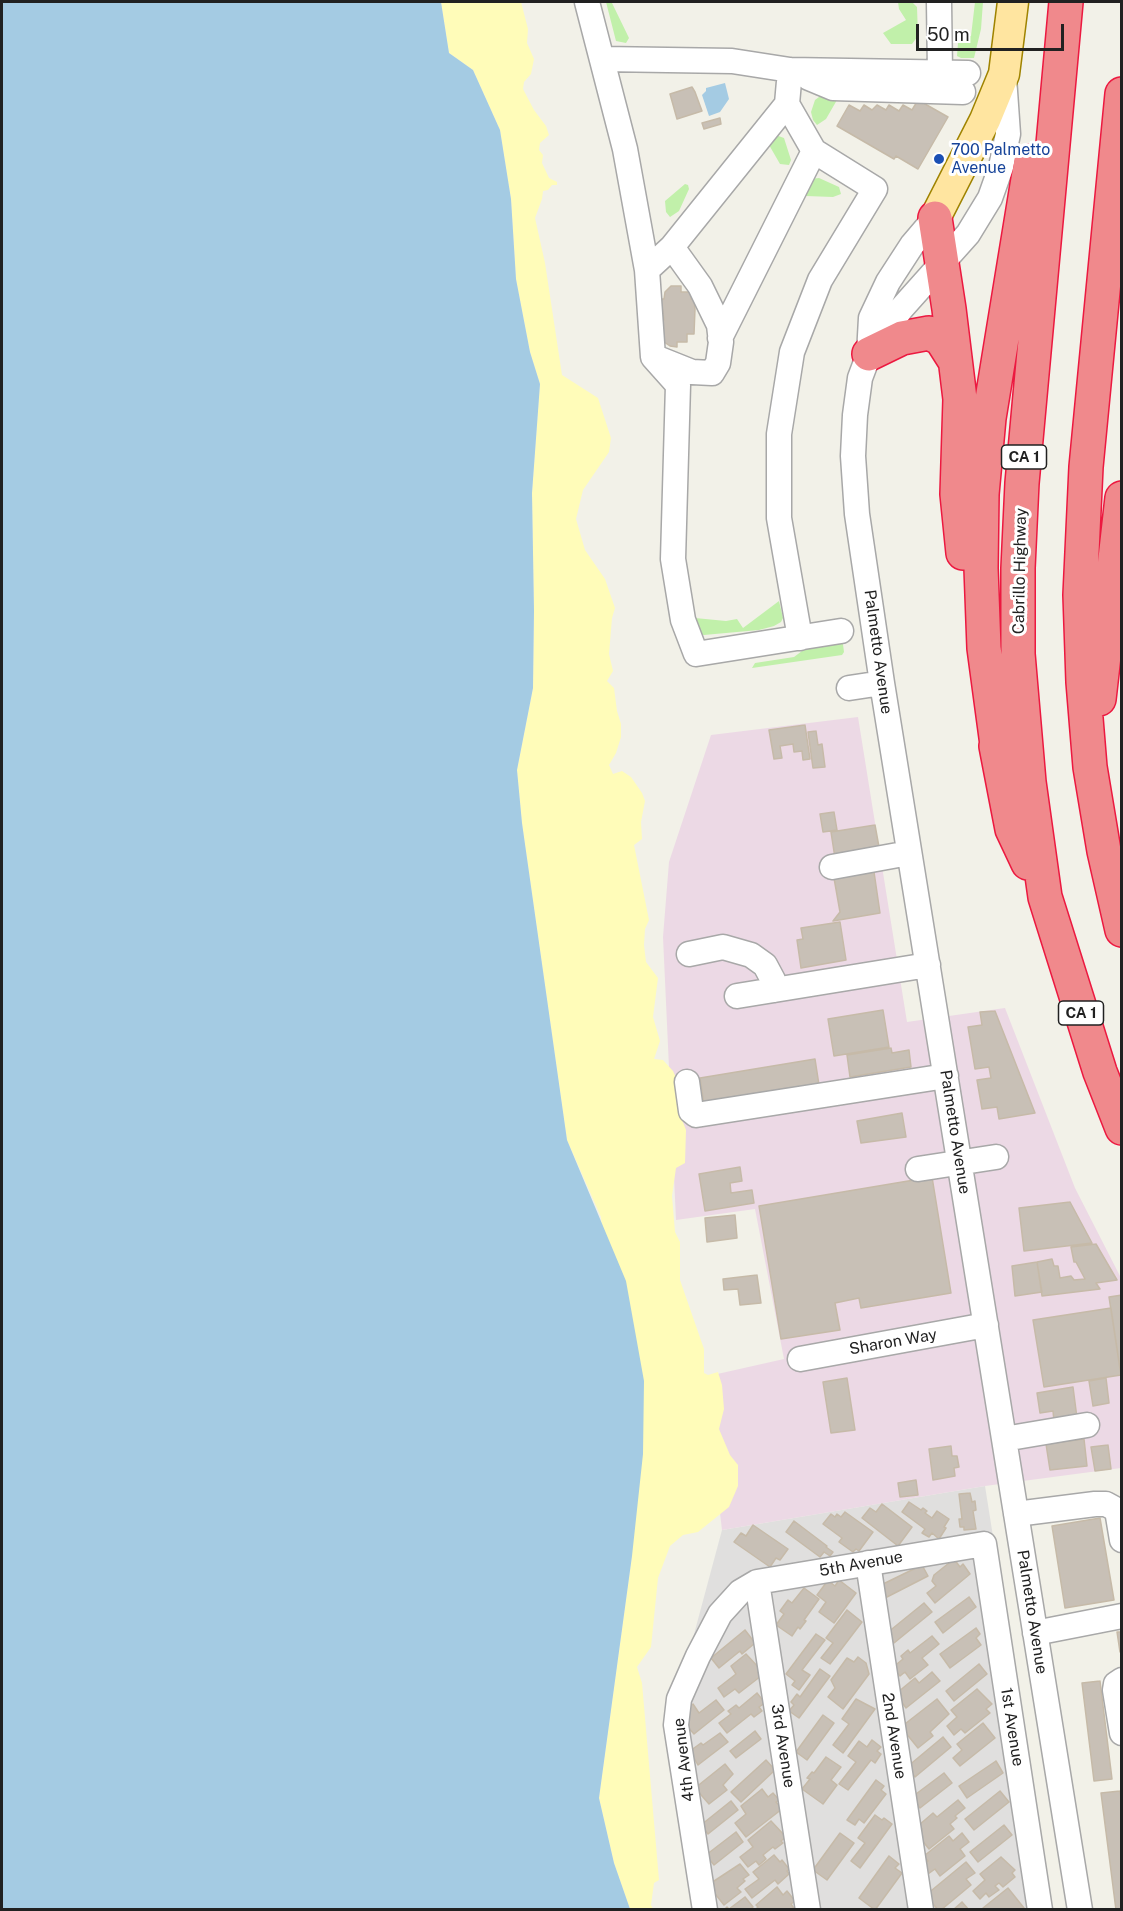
<!DOCTYPE html>
<html>
<head>
<meta charset="utf-8">
<style>
  body { margin:0 }
  #map { position:relative; width:1123px; height:1911px; overflow:hidden; background:#f2f1e8; font-family:"Public Sans",sans-serif }
  canvas { display:block }
  .frame { position:absolute; inset:0; border:3px solid #212121; pointer-events:none }
  .scale { position:absolute; left:916px; top:24px; width:148px; height:27px; box-sizing:border-box; border:3px solid #212121; border-top:0; padding-left:8px; font-size:18px; line-height:21px; white-space:nowrap; color:#212121; -webkit-text-stroke:4px #fff; paint-order:stroke }
</style>
</head>
<body>
<div id="map">
<canvas width="1123" height="1911"></canvas>
<div class="frame"></div>
<div class="scale">50 m</div>
</div>
<script>
const ctx = document.querySelector('canvas').getContext('2d');
ctx.lineJoin = 'round';
function fillPath(path, color) {
  ctx.fillStyle = color;
  ctx.fill(path, 'evenodd');
}
function poly(rows) {
  const path = new Path2D();
  for (const r of rows) {
    path.moveTo(r[0], r[1]);
    for (let i = 2; i < r.length; i += 2) path.lineTo(r[i], r[i + 1]);
  }
  return path;
}
function strokePath(path, color, width, dash) {
  ctx.strokeStyle = color;
  ctx.lineWidth = width;
  ctx.lineCap = dash ? 'butt' : 'round';
  ctx.setLineDash(dash || []);
  ctx.stroke(path);
}
function write(font, color, halo, rows, align = 'center') {
  ctx.font = font + ' "Public Sans",sans-serif';
  ctx.lineWidth = 6;
  ctx.setLineDash([]);
  ctx.textBaseline = 'middle';
  ctx.strokeStyle = halo;
  ctx.fillStyle = color;
  for (const [text, x, y, turn = 0] of rows) {
    ctx.save();
    ctx.translate(x, y);
    ctx.rotate((+turn || 0) * Math.PI / 180);
    ctx.textAlign = isNaN(turn) ? turn : align;
    if (halo) ctx.strokeText(text, 0, 0);
    ctx.fillText(text, 0, 0);
    ctx.restore();
  }
}
fillPath(poly([
  [985,1486,1052,1909,696,1909,668,1731,722,1530]
]), '#e0dfde');
fillPath(poly([
  [858,717,907,1022,1005,1008,1075,1188,1121,1278,1121,1468,985,1486,722,1530,704,1377,784,1359,755,1209,676,1220,663,937,669,862,711,735]
]), '#ecd9e5');
fillPath(poly([
  [606,2,612,3,629,38,626,43,616,41],
  [898,2,912,2,917,7,918,36,912,44,891,44,883,33,906,20,899,9],
  [975,2,983,2,981,29,974,58,961,58,957,56,958,43,961,37,971,36],
  [823,94,837,100,826,119,817,125,813,120,811,112,815,100],
  [770,133,784,138,791,160,789,165,780,164,765,138],
  [819,178,839,187,841,194,833,197,806,196,804,192,810,179],
  [685,184,688,185,689,189,679,211,670,217,666,212,665,201],
  [779,601,783,618,781,622,774,626,759,630,704,635,698,634,695,618,726,621,737,619,743,628],
  [842,637,844,652,842,655,752,668,755,663,794,657,802,651,806,645]
]), '#c1f0aa');
fillPath(poly([
  [441,2,521,2,528,29,527,43,534,59,531,74,524,82,523,89,534,110,546,126,549,135,540,143,539,150,543,155,542,163,549,178,557,182,557,185,552,185,548,190,543,191,542,199,535,218,545,263,562,375,598,398,611,438,609,452,583,490,576,519,585,550,605,579,615,608,612,618,609,654,613,671,607,681,614,688,617,711,621,724,621,737,616,753,609,765,613,774,622,771,631,777,642,793,645,801,641,822,642,839,634,845,649,920,645,929,644,945,646,962,658,978,653,1017,660,1041,654,1059,663,1060,673,1071,678,1082,681,1117,686,1130,685,1163,676,1168,672,1196,675,1232,680,1242,680,1280,704,1349,704,1373,708,1375,718,1372,722,1385,724,1409,719,1429,730,1455,738,1465,738,1486,729,1507,698,1532,683,1535,670,1546,658,1578,651,1647,637,1667,642,1683,659,1880,654,1883,651,1905,653,1909,630,1909,614,1863,599,1798,632,1556,601,1217,567,1140,522,823,517,770,533,688,534,611,532,493,540,384,530,352,516,279,511,199,500,130,473,70,449,53]
]), '#fffcb9');
fillPath(poly([
  [2,2,441,2,449,53,473,70,500,130,511,199,516,279,530,352,540,384,532,493,534,611,533,688,517,770,522,823,567,1140,626,1281,644,1381,643,1454,632,1556,599,1798,614,1863,630,1909,2,1909],
  [725,83,729,99,720,112,709,116,702,95,706,91,706,88]
]), '#a4cbe3');
const building = poly([
  [692,87,695,92,702,111,677,119,670,94,692,87],
  [918,100,948,117,918,169,896,156,894,159,837,126,849,105,860,111,864,105,872,110,877,105,886,110,889,105,899,111,903,105,912,110,918,100],
  [720,118,721,124,704,129,702,123,720,118],
  [671,286,681,286,681,292,691,292,691,299,694,299,695,309,694,334,687,334,687,342,677,342,677,347,670,346,664,342,664,333,661,334,660,323,664,320,661,299,664,299,665,292,671,286],
  [805,725,810,759,803,760,802,751,794,752,793,744,780,746,782,758,774,759,769,730,805,725],
  [816,731,818,745,822,744,825,767,813,768,808,732,816,731],
  [834,812,837,830,823,832,820,814,834,812],
  [875,825,879,847,835,858,831,832,875,825],
  [874,872,880,913,833,921,840,912,834,878,874,872],
  [840,922,846,960,801,968,797,940,803,939,801,928,840,922],
  [883,1010,889,1047,834,1056,828,1019,883,1010],
  [995,1011,1035,1113,999,1119,997,1107,982,1109,977,1080,991,1078,989,1067,975,1069,968,1027,982,1025,980,1012,995,1011],
  [891,1048,892,1053,909,1050,911,1067,850,1077,847,1055,891,1048],
  [815,1059,819,1085,704,1105,700,1078,815,1059],
  [902,1113,906,1137,861,1143,857,1121,902,1113],
  [740,1167,742,1181,730,1183,731,1193,752,1190,754,1203,705,1211,699,1174,740,1167],
  [932,1177,951,1293,861,1308,859,1298,835,1303,840,1330,781,1339,759,1206,932,1177],
  [1070,1202,1092,1243,1024,1251,1019,1208,1070,1202],
  [735,1215,737,1238,707,1242,705,1218,735,1215],
  [1096,1244,1117,1280,1096,1283,1100,1289,1042,1296,1037,1262,1052,1259,1054,1266,1058,1266,1060,1278,1071,1276,1074,1280,1085,1279,1076,1262,1074,1262,1071,1247,1096,1244],
  [1037,1262,1042,1292,1015,1296,1012,1266,1037,1262],
  [757,1275,761,1303,740,1305,738,1289,724,1290,723,1279,757,1275],
  [1122,1295,1122,1369,1120,1369,1109,1297,1122,1295],
  [1111,1308,1121,1375,1044,1387,1033,1320,1111,1308],
  [847,1378,855,1430,831,1433,823,1382,847,1378],
  [1106,1378,1109,1403,1093,1406,1089,1381,1106,1378],
  [1073,1387,1077,1418,1054,1421,1053,1411,1040,1413,1037,1393,1073,1387],
  [1084,1439,1087,1466,1050,1470,1046,1444,1084,1439],
  [1108,1445,1111,1469,1095,1471,1091,1447,1108,1445],
  [951,1446,952,1456,957,1456,959,1467,954,1468,955,1476,933,1480,929,1449,951,1446],
  [916,1480,918,1495,900,1497,898,1483,916,1480],
  [970,1493,972,1502,975,1501,976,1510,973,1511,976,1529,964,1530,964,1527,960,1527,959,1519,962,1519,959,1494,970,1493],
  [909,1502,921,1510,923,1508,927,1511,925,1513,932,1518,937,1511,949,1519,944,1527,946,1528,939,1539,932,1533,929,1537,922,1533,925,1529,902,1512,909,1502],
  [882,1504,912,1527,898,1546,862,1518,870,1508,876,1512,882,1504],
  [845,1512,873,1532,859,1551,856,1549,853,1552,839,1542,842,1538,823,1524,831,1514,835,1517,837,1514,841,1517,845,1512],
  [1100,1518,1114,1600,1065,1608,1052,1526,1100,1518],
  [794,1521,827,1546,826,1547,833,1552,830,1556,824,1552,820,1557,786,1532,794,1521],
  [753,1525,788,1549,780,1560,776,1558,770,1567,734,1542,741,1533,746,1536,753,1525],
  [954,1559,960,1567,963,1564,970,1574,935,1603,927,1593,936,1586,932,1581,934,1575,954,1559],
  [922,1565,928,1576,885,1598,879,1586,922,1565],
  [829,1579,832,1581,830,1582,835,1586,839,1580,856,1593,834,1623,819,1612,826,1602,817,1595,829,1579],
  [804,1588,819,1599,804,1620,806,1621,800,1629,798,1627,792,1636,776,1625,784,1614,780,1611,788,1600,792,1603,804,1588],
  [969,1597,976,1607,943,1633,935,1622,969,1597],
  [924,1603,932,1612,894,1643,887,1633,924,1603],
  [847,1610,862,1622,830,1664,821,1658,833,1643,826,1638,847,1610],
  [976,1628,980,1634,976,1638,981,1645,950,1668,940,1654,976,1628],
  [745,1630,755,1643,742,1654,740,1651,719,1668,711,1658,745,1630],
  [1117,1632,1122,1632,1122,1652,1120,1652,1117,1632],
  [816,1634,825,1640,802,1670,810,1675,799,1690,792,1685,795,1681,786,1674,816,1634],
  [932,1636,939,1644,922,1658,928,1665,910,1679,905,1672,900,1676,892,1668,903,1659,901,1656,908,1650,910,1653,932,1636],
  [746,1654,761,1670,758,1672,761,1676,739,1693,735,1689,724,1697,718,1688,736,1674,731,1666,746,1654],
  [858,1657,866,1663,869,1674,843,1709,828,1697,835,1688,831,1680,847,1658,854,1662,858,1657],
  [979,1664,987,1674,954,1701,946,1691,979,1664],
  [820,1669,830,1676,799,1718,789,1711,794,1705,791,1702,797,1694,800,1697,820,1669],
  [932,1672,940,1681,906,1708,899,1698,902,1696,898,1692,915,1678,919,1683,932,1672],
  [1100,1681,1112,1779,1094,1781,1082,1683,1100,1681],
  [977,1689,992,1704,986,1709,990,1713,965,1733,961,1729,954,1735,947,1726,957,1717,951,1710,977,1689],
  [757,1693,765,1703,759,1707,762,1711,754,1717,751,1714,727,1733,719,1723,731,1714,728,1711,736,1705,739,1708,757,1693],
  [856,1699,875,1709,843,1753,833,1745,849,1724,842,1719,856,1699],
  [937,1699,949,1714,930,1732,933,1736,918,1748,901,1727,937,1699],
  [716,1700,724,1710,694,1734,685,1724,689,1721,684,1711,693,1704,699,1713,716,1700],
  [823,1715,834,1723,807,1760,796,1752,823,1715],
  [983,1723,995,1738,960,1766,953,1758,962,1750,957,1744,983,1723],
  [755,1731,761,1739,736,1758,730,1751,755,1731],
  [720,1733,728,1742,698,1765,690,1751,701,1743,703,1745,720,1733],
  [943,1737,951,1747,915,1777,907,1767,943,1737],
  [872,1740,881,1747,877,1751,881,1754,875,1763,871,1760,848,1790,839,1784,856,1762,848,1756,859,1741,867,1747,872,1740],
  [826,1757,841,1767,831,1780,837,1785,823,1804,802,1789,810,1779,807,1778,812,1772,814,1773,826,1757],
  [766,1760,775,1770,741,1802,731,1792,766,1760],
  [996,1761,1003,1773,967,1798,959,1786,996,1761],
  [725,1764,733,1774,723,1785,727,1790,709,1804,695,1788,725,1764],
  [944,1773,952,1783,920,1808,912,1797,944,1773],
  [876,1780,884,1786,881,1790,886,1794,864,1823,859,1819,855,1825,847,1820,876,1780],
  [762,1789,768,1797,773,1793,779,1800,776,1802,782,1809,746,1837,735,1823,746,1814,741,1806,762,1789],
  [1000,1791,1009,1802,974,1830,965,1819,1000,1791],
  [1120,1791,1122,1804,1122,1910,1116,1910,1101,1793,1120,1791],
  [958,1800,965,1808,955,1816,957,1818,950,1824,954,1829,929,1849,917,1834,922,1829,919,1825,933,1813,937,1817,958,1800],
  [731,1801,738,1810,708,1834,701,1825,731,1801],
  [875,1815,882,1820,884,1818,892,1824,860,1868,851,1861,865,1843,858,1838,875,1815],
  [771,1821,786,1837,781,1841,783,1843,775,1849,773,1847,763,1855,766,1859,759,1865,756,1861,748,1867,740,1857,753,1847,748,1840,771,1821],
  [1004,1825,1012,1835,978,1862,970,1852,1004,1825],
  [736,1832,743,1842,714,1865,706,1855,736,1832],
  [840,1833,854,1843,827,1880,813,1870,840,1833],
  [962,1833,969,1842,960,1849,965,1856,940,1876,935,1869,928,1874,921,1866,928,1861,924,1856,949,1836,953,1841,962,1833],
  [774,1855,780,1862,782,1860,789,1869,787,1871,789,1874,778,1884,775,1880,752,1898,745,1889,759,1879,753,1872,774,1855],
  [889,1856,899,1864,895,1868,902,1873,875,1910,859,1898,889,1856],
  [1001,1857,1015,1870,1012,1873,1015,1877,1003,1887,999,1883,995,1886,999,1890,989,1897,986,1893,980,1899,973,1891,985,1880,980,1874,1001,1857],
  [966,1862,975,1873,966,1879,971,1885,941,1910,938,1910,926,1895,966,1862],
  [740,1864,749,1875,743,1879,745,1881,737,1888,741,1892,724,1905,708,1885,740,1864],
  [777,1887,783,1895,787,1891,795,1901,791,1904,795,1910,755,1910,758,1907,756,1905,777,1887],
  [1008,1888,1024,1908,1022,1910,984,1910,983,1908,1008,1888],
  [745,1897,753,1907,750,1910,724,1910,727,1907,729,1909,745,1897],
  [962,1902,969,1910,953,1910,962,1902]
]);
fillPath(building, '#c8c0b6');
strokePath(building, '#c6baa8', 1.5);
const minor = poly([
  [587,2,625,149,647,270,653,357,678,385,673,559,683,620,696,654,841,631],
  [939,2,940,72],
  [603,59,732,61,790,70,968,73],
  [790,70,787,104,814,151,875,189,820,280,792,352,779,434,779,518,800,638],
  [1004,77,1008,134,1001,167,990,198,968,234,901,309,869,354,860,378,855,415,853,456,857,514,882,683,1080,1910],
  [809,78,833,88,963,92],
  [647,270,672,247,787,104],
  [720,338,814,151],
  [869,354,871,318,888,282,912,245,935,218],
  [657,358,692,372,712,373,718,363,721,342,719,325,700,286,672,247],
  [849,688,882,683],
  [832,867,909,853],
  [689,954,723,947,751,955,765,965,773,980,774,990],
  [737,996,928,965],
  [687,1082,691,1111,696,1115,946,1076],
  [918,1169,996,1157],
  [800,1359,986,1325],
  [1004,1439,1087,1425],
  [1016,1514,1095,1504,1106,1504,1117,1510,1122,1540],
  [868,1563,921,1910],
  [757,1582,808,1910],
  [1035,1633,1122,1616],
  [1122,1680,1116,1684,1115,1690,1122,1733],
  [705,1910,676,1725,679,1699,698,1656,720,1614,740,1592,757,1582,984,1544,1040,1910]
]);
const major = poly([
  [935,218,985,120,1004,74,1013,2]
]);
const highway = poly([
  [1066,2,1022,483,1018,568,1018,654,1029,782,1045,897,1100,1072,1122,1128],
  [1122,94,1086,467,1080,595,1083,682,1090,767,1104,851,1122,930],
  [935,218,949,309,960,399,957,494,963,553],
  [869,354,902,338,929,333,941,339,955,361],
  [1099,699,1122,498],
  [996,746,1012,829,1028,863],
  [1000,767,984,648,981,568,982,494,989,418,1031,161]
]);
strokePath(minor, '#a8a8a8', 27);
strokePath(major, '#9f8300', 33);
strokePath(highway, '#ec1940', 36);
strokePath(minor, '#fff', 24);
strokePath(major, '#ffe5a0', 30);
strokePath(highway, '#f0898c', 33);
for (const [x, y, r, color] of [
  [939,159,6,"#1a4fb4"]
]) {
  const dot = new Path2D();
  dot.arc(x, y, r, 0, 2 * Math.PI);
  ctx.fillStyle = color;
  ctx.fill(dot);
  strokePath(dot, '#fff', 2);
}
for (const [x, y, w] of [
  [1024,457,45],
  [1081,1013,45]
]) {
  const box = new Path2D();
  box.roundRect(x - w / 2, y - 12, w, 24, 4.5);
  ctx.fillStyle = '#fff';
  ctx.fill(box);
  strokePath(box, '#212121', 1.5);
}
write('bold 15px', '#212121', null, [
  ["CA 1",1024,457],
  ["CA 1",1081,1013]
]);
write('16px', '#164399', '#fff', [
  ["700 Palmetto",951,150],
  ["Avenue",951,168]
], 'left');
write('16px', '#212121', '#fff', [
  ["Cabrillo Highway",1020,571,-89],
  ["Palmetto Avenue",878,652,82],
  ["Palmetto Avenue",955,1132,81],
  ["Sharon Way",893,1342,-10],
  ["5th Avenue",861,1564,-10],
  ["Palmetto Avenue",1032,1612,81],
  ["1st Avenue",1012,1727,81],
  ["2nd Avenue",894,1736,81],
  ["3rd Avenue",783,1746,81],
  ["4th Avenue",684,1760,-97]
]);
</script>
</body>
</html>
